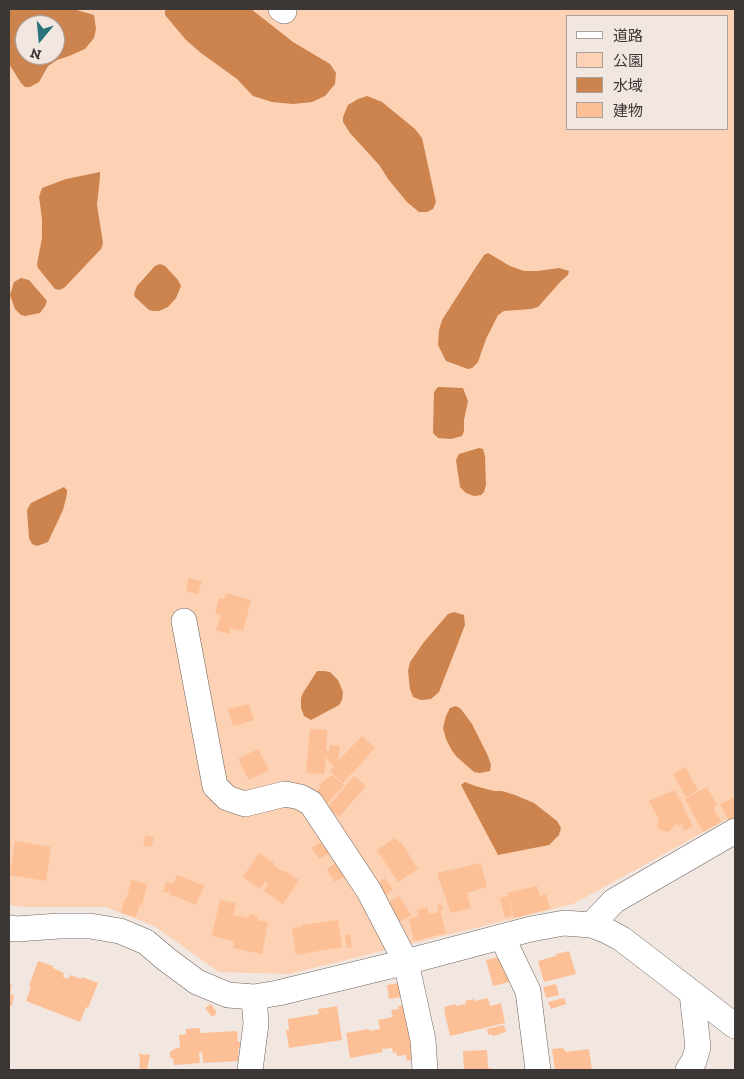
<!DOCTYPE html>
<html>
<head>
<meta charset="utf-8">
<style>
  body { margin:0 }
  #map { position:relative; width:744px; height:1079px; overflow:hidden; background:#f1e7e0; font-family:"Zilla Slab","Noto Sans JP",serif }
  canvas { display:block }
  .frame { position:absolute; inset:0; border:10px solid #3c3735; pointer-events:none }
  .legend { position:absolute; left:566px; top:15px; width:162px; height:115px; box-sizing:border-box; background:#f1e7e0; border:1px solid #a9a19c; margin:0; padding:6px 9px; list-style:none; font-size:15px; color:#3c3735 }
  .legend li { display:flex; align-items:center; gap:10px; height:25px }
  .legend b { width:25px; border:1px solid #a9a19c }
  .north { position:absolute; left:15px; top:15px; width:50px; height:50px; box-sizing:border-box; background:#f1e7e0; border:1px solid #a9a19c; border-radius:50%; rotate:197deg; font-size:14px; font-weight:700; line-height:20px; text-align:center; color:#3c3735 }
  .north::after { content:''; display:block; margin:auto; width:18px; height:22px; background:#2a737b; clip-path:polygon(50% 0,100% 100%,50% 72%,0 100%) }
</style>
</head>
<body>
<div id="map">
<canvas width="744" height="1079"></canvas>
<div class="frame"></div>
<ul class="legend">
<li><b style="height:6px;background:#fff"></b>道路</li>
<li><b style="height:14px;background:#fdd1b3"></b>公園</li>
<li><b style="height:14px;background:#cc834e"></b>水域</li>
<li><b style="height:14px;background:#fdbf95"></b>建物</li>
</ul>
<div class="north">N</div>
</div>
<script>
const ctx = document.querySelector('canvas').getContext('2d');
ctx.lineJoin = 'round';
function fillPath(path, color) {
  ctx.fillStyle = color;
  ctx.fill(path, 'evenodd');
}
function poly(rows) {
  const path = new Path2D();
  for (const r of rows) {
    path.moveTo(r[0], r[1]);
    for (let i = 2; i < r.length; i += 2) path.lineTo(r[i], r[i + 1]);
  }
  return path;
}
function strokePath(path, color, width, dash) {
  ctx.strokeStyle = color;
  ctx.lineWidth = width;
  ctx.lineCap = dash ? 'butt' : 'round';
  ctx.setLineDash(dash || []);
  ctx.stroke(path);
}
fillPath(poly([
  [9,9,735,9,735,815,573,904,289,974,219,972,154,926,106,907,25,907,9,905],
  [568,16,728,16,728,129,568,129],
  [25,25,55,25,55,55,25,55]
]), '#fdd1b3');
fillPath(poly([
  [9,9,73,9,94,15,96,29,94,38,85,49,69,56,57,60,48,66,39,82,30,87,25,87,21,83,9,64],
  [25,25,55,25,55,55,25,55],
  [165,9,251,9,293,42,330,64,336,73,335,84,325,96,312,102,293,104,272,102,253,96,237,79,201,53,186,40,165,15],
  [367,96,382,102,415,129,422,138,436,202,433,209,427,212,419,212,407,202,388,179,380,166,350,133,343,122,343,117,348,105,358,99],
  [100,172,100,177,97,205,103,243,101,249,64,288,59,290,55,289,38,268,37,264,42,238,42,219,39,197,42,188,66,179],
  [488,253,510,266,524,271,538,271,559,268,569,271,568,275,561,281,538,307,531,309,504,311,498,315,486,339,478,362,472,368,468,369,446,361,438,345,439,330,442,320,476,267,484,255],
  [160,264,165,266,178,280,181,286,176,298,168,307,159,311,153,311,149,310,135,297,134,294,137,286,155,266],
  [21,278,29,280,47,301,45,306,40,313,25,316,21,315,15,309,10,295,14,282],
  [438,387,463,388,468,401,464,420,464,431,462,436,451,439,438,438,433,433,434,392],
  [479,448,483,449,485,456,486,485,484,492,481,495,474,496,466,493,460,487,456,460,459,454],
  [64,487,67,490,67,494,63,510,48,542,37,546,32,544,29,538,27,510,31,503],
  [454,612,464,615,465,625,439,692,431,699,421,700,413,697,410,689,408,671,410,662,424,642,448,614],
  [317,671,324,671,330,672,338,680,343,692,342,700,339,705,311,720,304,716,301,708,301,698,303,693],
  [456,706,461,709,472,724,488,756,491,765,490,771,480,773,474,772,456,756,451,749,446,739,443,728,446,716,450,708],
  [465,782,475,786,494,791,502,791,515,795,534,803,557,821,561,828,559,835,549,845,498,855,461,785]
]), '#cc834e');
fillPath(poly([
  [189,578,202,581,198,594,186,591],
  [226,593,251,600,243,631,230,628,229,634,216,630,221,615,215,613,219,598,224,599],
  [249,704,254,720,233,726,228,709],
  [310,729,327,730,326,750,329,751,330,745,340,746,338,761,362,736,375,748,343,783,330,771,334,766,327,760,328,759,326,757,324,774,306,773],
  [258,749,269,770,249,780,238,759],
  [685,767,698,790,686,797,673,774],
  [332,775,344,785,326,805,313,794,321,787,319,785],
  [354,776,366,786,339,817,328,807],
  [707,787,717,805,713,808,721,822,703,832,685,799],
  [675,790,693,826,684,831,682,824,678,826,676,822,672,829,668,832,660,830,657,826,659,819,649,801],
  [735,797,735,818,729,821,720,804],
  [146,835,154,838,151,847,143,845],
  [395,838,399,843,401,842,418,869,398,882,377,850],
  [324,840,332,852,319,859,312,848],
  [15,841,51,847,46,881,10,875],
  [259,853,274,863,273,865,284,872,285,871,299,880,283,904,264,891,269,884,265,881,260,889,243,877],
  [337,862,346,876,335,882,327,869],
  [481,863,487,887,467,893,471,908,451,913,437,873],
  [177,875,204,886,196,905,169,894,171,886,168,893,163,892,166,882,173,884],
  [385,878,393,890,384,896,376,885],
  [131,880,147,884,142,905,139,905,136,917,121,913,125,898,127,898],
  [537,886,540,896,546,894,550,909,514,918,509,899,512,916,505,917,500,898,508,896,507,893],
  [399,896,411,915,400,922,388,903],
  [220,900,236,903,233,915,249,918,249,914,258,916,257,920,268,922,262,954,233,948,234,941,212,936],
  [441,904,443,910,440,911,446,933,414,941,409,919,419,916,417,910,427,907,429,914,439,912,437,905],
  [338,920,342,947,296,955,292,928,302,927,302,925],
  [350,934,352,947,347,948,345,935],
  [569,951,576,974,544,982,538,961,556,956,556,954],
  [502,956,509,982,493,986,486,960],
  [38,961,53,966,53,968,64,973,63,977,68,979,70,975,81,979,82,977,98,983,88,1008,86,1007,80,1022,26,1001,31,987,29,986],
  [405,982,408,996,389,999,387,985],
  [9,984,12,985,10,994,14,995,12,1006,9,1006],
  [556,984,559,995,546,998,543,987],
  [488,998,490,1006,501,1003,505,1023,450,1036,444,1010,445,1009,444,1007,455,1004,456,1006,466,1004,465,1001,474,999,474,1001],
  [564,998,566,1004,551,1009,548,1002],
  [211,1004,217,1013,212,1017,205,1008],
  [410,1004,415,1059,407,1061,406,1055,397,1056,396,1052,393,1053,392,1048,382,1049,383,1052,350,1058,346,1033,369,1029,370,1031,380,1029,378,1020,393,1017,391,1010,399,1009,398,1006],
  [337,1006,342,1040,289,1048,286,1030,289,1030,288,1019,319,1014,318,1009],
  [504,1025,506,1032,501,1033,501,1034,492,1036,491,1034,488,1035,487,1029],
  [200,1028,200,1033,237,1031,238,1042,240,1042,240,1048,238,1048,239,1061,203,1063,202,1052,199,1053,200,1063,174,1065,173,1058,170,1058,170,1051,173,1051,173,1049,180,1048,179,1035,186,1034,186,1029],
  [563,1048,566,1052,589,1049,592,1070,555,1070,552,1049],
  [487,1050,488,1068,491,1068,491,1070,464,1070,463,1051],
  [139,1053,145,1055,146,1054,150,1055,147,1070,139,1068,140,1063]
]), '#fdbf95');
const minor = poly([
  [281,9,284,11],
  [184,621,215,786,227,798,245,804,285,794,300,797,311,803,369,891,406,962,423,1040,425,1070],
  [591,925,614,901,735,831],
  [9,928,17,929,59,926,90,926,120,931,146,942,166,959,197,982,228,995,254,997,278,993,406,962,531,929,564,923,591,925,605,930,622,939,735,1026],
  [502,937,528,991,538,1070],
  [250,1070,256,1024,254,997],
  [688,1070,694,1061,698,1047,692,993]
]);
strokePath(minor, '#6d645e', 26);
strokePath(minor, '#fff', 25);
</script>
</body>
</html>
